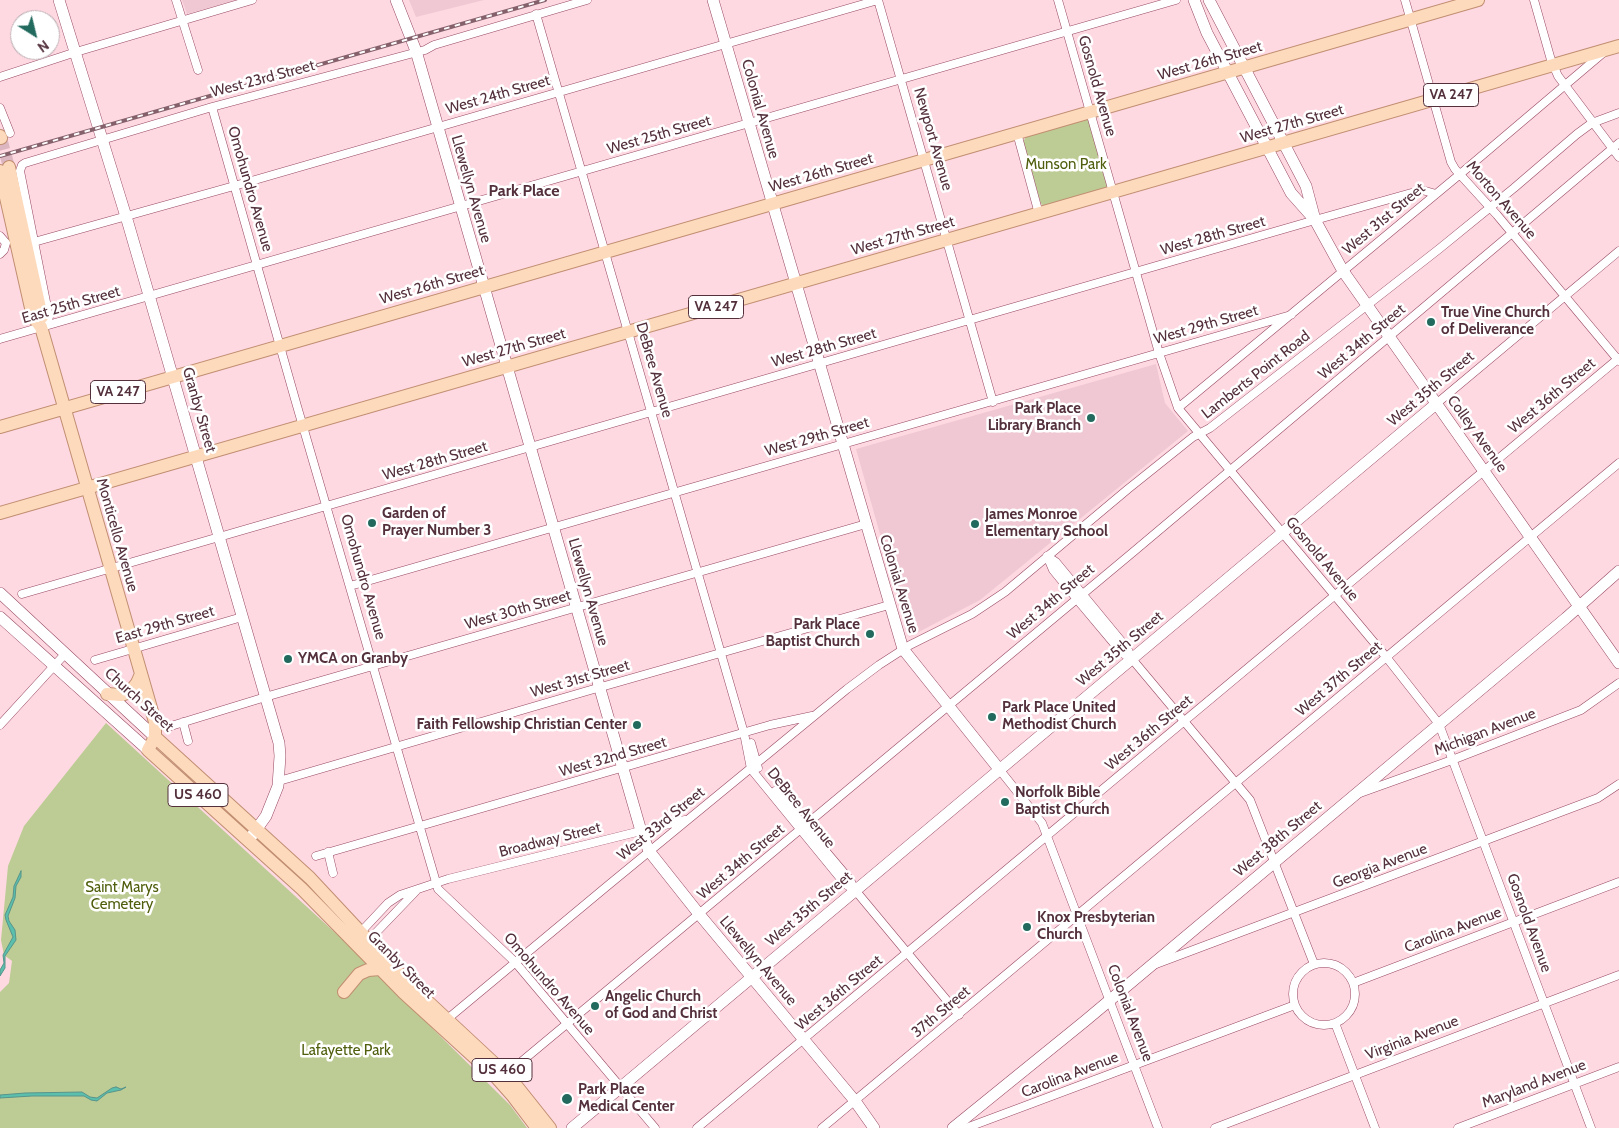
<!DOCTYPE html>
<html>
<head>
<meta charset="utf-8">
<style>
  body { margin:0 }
  #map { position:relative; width:1619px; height:1128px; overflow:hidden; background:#fed9e2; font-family:Cabin,sans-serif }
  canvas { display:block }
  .north { position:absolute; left:10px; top:10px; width:50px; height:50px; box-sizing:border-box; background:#fff; border:1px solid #baacb1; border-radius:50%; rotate:144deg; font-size:14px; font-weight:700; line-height:20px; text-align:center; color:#53303b }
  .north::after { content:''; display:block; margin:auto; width:18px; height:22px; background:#22695e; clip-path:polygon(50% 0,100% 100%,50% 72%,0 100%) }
</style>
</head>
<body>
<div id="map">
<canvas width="1619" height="1128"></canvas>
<div class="north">N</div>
</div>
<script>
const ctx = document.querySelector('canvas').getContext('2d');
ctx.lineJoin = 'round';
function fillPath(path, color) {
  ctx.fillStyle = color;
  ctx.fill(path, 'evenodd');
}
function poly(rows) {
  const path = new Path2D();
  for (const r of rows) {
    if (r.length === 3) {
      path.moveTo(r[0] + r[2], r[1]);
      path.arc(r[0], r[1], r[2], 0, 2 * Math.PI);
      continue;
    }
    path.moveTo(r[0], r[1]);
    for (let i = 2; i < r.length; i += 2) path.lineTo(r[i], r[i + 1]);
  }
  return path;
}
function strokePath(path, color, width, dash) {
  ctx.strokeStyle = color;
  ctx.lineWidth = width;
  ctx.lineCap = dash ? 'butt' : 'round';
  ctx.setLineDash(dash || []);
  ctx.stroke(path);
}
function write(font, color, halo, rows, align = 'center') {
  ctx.font = font + ' Cabin,sans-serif';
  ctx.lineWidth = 5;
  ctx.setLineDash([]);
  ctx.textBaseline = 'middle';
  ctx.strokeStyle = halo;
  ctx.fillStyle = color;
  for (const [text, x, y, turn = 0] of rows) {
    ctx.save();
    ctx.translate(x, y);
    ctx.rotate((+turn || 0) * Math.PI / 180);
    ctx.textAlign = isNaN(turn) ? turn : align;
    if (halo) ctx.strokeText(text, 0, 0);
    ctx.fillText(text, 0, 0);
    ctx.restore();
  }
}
fillPath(poly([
  [182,0,236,0,187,14],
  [409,0,484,0,416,17],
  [1156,364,1165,403,1188,431,980,600,909,637,856,449]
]), '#efc8d3');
fillPath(poly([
  [1086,118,1090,121,1109,188,1044,206,1041,204,1023,142,1024,140,1027,136],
  [106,723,342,939,510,1105,527,1128,0,1128,0,992,9,983,12,961,4,955,1,940,8,866,24,826]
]), '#bdcc94');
const water = poly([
  [21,871,21,877,16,886,15,898,8,916,9,921,15,930,16,940,5,956,5,968,0,976,0,970,4,963,3,955,13,937,6,920,5,915,13,897,14,886,21,871],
  [116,1087,121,1089,126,1087,121,1090,107,1093,97,1101,91,1100,84,1096,32,1096,0,1098,0,1095,25,1093,82,1092,90,1097,97,1098,112,1088,116,1087]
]);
fillPath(water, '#5abfad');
strokePath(water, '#58948b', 1);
strokePath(poly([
  [1,138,9,167]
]), '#dcb7c1', 12, [12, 6]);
const street = poly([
  [176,0,198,70],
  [878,0,993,402],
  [1058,0,1159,353,1178,408,1387,658,1439,724,1591,1128],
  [1405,0,1451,162,1455,169,1497,215,1619,361],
  [1534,0,1551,60,1558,76,1619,157],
  [536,14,744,733,751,769,845,884,855,890],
  [0,77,76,52,252,0],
  [212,107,297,406,438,889,515,962,655,1128],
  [0,108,10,133],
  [1017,133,1039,214],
  [0,236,6,243,4,250,0,254],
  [34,242,234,186,878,0],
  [42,326,49,317,20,171,22,165,25,163,212,107,425,50,434,45,587,0],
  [0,339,1176,0],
  [1436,404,1619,251],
  [1178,408,1459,175,1603,53],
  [1047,556,1056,562,1127,648,1132,659,1250,800,1314,964],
  [1047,556,1053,570,1080,603,1122,653,1132,659],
  [350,586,1291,315],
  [22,594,1315,220,1422,190,1436,194],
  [95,660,242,617],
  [183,722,188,741],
  [0,725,65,654],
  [171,726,272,695,866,524],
  [751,743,758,768],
  [999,769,1042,823,1158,1128],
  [279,781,594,689,889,605],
  [775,791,850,880,855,890,959,1015],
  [1360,793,1452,760,1581,710,1619,683],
  [328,852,333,873],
  [316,856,770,725,812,716],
  [358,935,388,903,400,895,448,879,685,820],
  [367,942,416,891],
  [1324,994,31],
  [1156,964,1598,798,1619,784],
  [1353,983,1619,882],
  [445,1021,606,887,847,689,879,665,910,645,972,614,1005,592,1128,489,1193,437,1210,428,1439,249,1514,188,1577,134,1592,123,1619,113],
  [1335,1023,1375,1128],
  [503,1077,1132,553,1619,143],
  [697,1128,1619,358],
  [822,1128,1619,463],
  [966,1128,1295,1005],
  [1215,1128,1619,975],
  [1458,1128,1619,1067]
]);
const secondary = poly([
  [59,0,128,223,279,743,280,756,278,786,266,816,251,837],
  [396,0,416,51,641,831,649,851,699,914,855,1101,874,1128],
  [713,0,903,649,999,769],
  [1194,0,1207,33,1291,193,1315,220,1343,271,1619,663],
  [1209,0,1306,186,1314,216],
  [0,593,155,737],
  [0,617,148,750],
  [572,1128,1436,404],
  [953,1128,1085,1021,1566,618,1619,571]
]);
const primary = poly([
  [0,136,1,138],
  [9,167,42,317],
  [0,171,31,308,34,318,41,327,155,722,155,737,148,750,302,889,404,993,496,1077,512,1095,537,1128],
  [0,427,1478,0],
  [0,513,1619,46],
  [107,694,121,695,130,692,137,683,141,674],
  [155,737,310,878,410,985,511,1079,550,1128],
  [344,992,359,974,368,970,380,969]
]);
strokePath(street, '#984a64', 9);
strokePath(secondary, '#984a64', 12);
strokePath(primary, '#c18e72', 14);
strokePath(street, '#fff', 8);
strokePath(secondary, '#fff', 11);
strokePath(primary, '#fddabc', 12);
const rail = poly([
  [0,156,545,0]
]);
strokePath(rail, '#85616c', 4);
strokePath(rail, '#fff', 2, [5.5]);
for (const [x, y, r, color] of [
  [1431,322,5,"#22695e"],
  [1091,418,5,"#22695e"],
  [372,523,5,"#22695e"],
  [975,524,5,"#22695e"],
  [870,634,5,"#22695e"],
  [288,659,5,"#22695e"],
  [992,717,5,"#22695e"],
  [637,725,5,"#22695e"],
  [1005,802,5,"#22695e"],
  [1027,927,5,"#22695e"],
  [595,1006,5,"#22695e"],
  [567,1099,6,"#22695e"]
]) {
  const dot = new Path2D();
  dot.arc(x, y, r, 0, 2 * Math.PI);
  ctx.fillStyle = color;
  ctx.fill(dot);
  strokePath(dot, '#fff', 2);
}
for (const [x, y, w] of [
  [1451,95,55],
  [716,307,55],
  [118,392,55],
  [198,795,60],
  [502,1070,60]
]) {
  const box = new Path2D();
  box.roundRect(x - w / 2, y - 11.5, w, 23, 4);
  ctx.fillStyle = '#fff';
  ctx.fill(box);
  strokePath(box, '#53303b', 1);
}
write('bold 14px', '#53303b', null, [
  ["VA 247",1451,95],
  ["VA 247",716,307],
  ["VA 247",118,392],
  ["US 460",198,795],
  ["US 460",502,1070]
]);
write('15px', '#53303b', '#fff', [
  ["West 26th Street",1210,61,-16],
  ["West 23rd Street",263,79,-15],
  ["Gosnold Avenue",1097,86,74],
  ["West 24th Street",498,95,-16],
  ["Colonial Avenue",760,109,74],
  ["West 27th Street",1292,124,-16],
  ["West 25th Street",659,135,-16],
  ["Newport Avenue",933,139,74],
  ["West 26th Street",821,173,-16],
  ["Omohundro Avenue",250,189,74],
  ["Llewellyn Avenue",471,189,74],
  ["Morton Avenue",1501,200,49],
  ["West 31st Street",1384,219,-40],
  ["West 27th Street",903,236,-16],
  ["West 28th Street",1213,236,-16],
  ["West 26th Street",432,285,-16],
  ["East 25th Street",71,305,-16],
  ["West 29th Street",1206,325,-16],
  ["West 34th Street",1362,342,-40],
  ["West 27th Street",514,348,-16],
  ["West 28th Street",824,348,-16],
  ["DeBree Avenue",654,370,74],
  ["Lamberts Point Road",1256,375,-38],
  ["West 35th Street",1431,389,-40],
  ["West 36th Street",1552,396,-40],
  ["Granby Street",199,410,74],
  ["Colley Avenue",1477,434,54],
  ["West 29th Street",817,437,-16],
  ["West 28th Street",435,461,-16],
  ["Monticello Avenue",117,535,74],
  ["Gosnold Avenue",1322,559,50],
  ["Omohundro Avenue",363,577,74],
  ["Colonial Avenue",899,584,73],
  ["Llewellyn Avenue",588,592,74],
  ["West 34th Street",1051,602,-40],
  ["West 30th Street",518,610,-16],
  ["East 29th Street",165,625,-16],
  ["West 35th Street",1120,649,-40],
  ["West 31st Street",580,679,-16],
  ["West 37th Street",1339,679,-40],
  ["Church Street",139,700,42],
  ["Michigan Avenue",1485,732,-21],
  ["West 36th Street",1149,733,-40],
  ["West 32nd Street",613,757,-16],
  ["DeBree Avenue",801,808,51],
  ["West 33rd Street",661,824,-39],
  ["West 38th Street",1278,839,-40],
  ["Broadway Street",550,840,-14],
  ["West 34th Street",741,862,-40],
  ["Georgia Avenue",1380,866,-21],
  ["West 35th Street",809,909,-40],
  ["Gosnold Avenue",1529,923,70],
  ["Carolina Avenue",1453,930,-21],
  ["Llewellyn Avenue",758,961,50],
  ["Granby Street",401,965,45],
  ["Omohundro Avenue",549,984,49],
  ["West 36th Street",839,993,-40],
  ["37th Street",941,1012,-40],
  ["Colonial Avenue",1130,1013,69],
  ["Virginia Avenue",1412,1038,-21],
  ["Carolina Avenue",1070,1075,-21],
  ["Maryland Avenue",1534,1084,-21]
]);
write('15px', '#4f5f0d', '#fff', [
  ["Munson Park",1066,165],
  ["Saint Marys",122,888],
  ["Cemetery",122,905],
  ["Lafayette Park",346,1051]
]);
write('bold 15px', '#53303b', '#fff', [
  ["True Vine Church",1441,313],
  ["of Deliverance",1441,330],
  ["Park Place",1081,409,"right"],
  ["Library Branch",1081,426,"right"],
  ["Garden of",382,514],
  ["Prayer Number 3",382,531],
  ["James Monroe",985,515],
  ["Elementary School",985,532],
  ["Park Place",860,625,"right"],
  ["Baptist Church",860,642,"right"],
  ["YMCA on Granby",298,659],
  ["Park Place United",1002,708],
  ["Methodist Church",1002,725],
  ["Faith Fellowship Christian Center",627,725,"right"],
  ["Norfolk Bible",1015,793],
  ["Baptist Church",1015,810],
  ["Knox Presbyterian",1037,918],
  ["Church",1037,935],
  ["Angelic Church",605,997],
  ["of God and Christ",605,1014],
  ["Park Place",578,1090],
  ["Medical Center",578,1107]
], 'left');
write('bold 16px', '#53303b', '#fff', [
  ["Park Place",524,191]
]);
</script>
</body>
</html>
